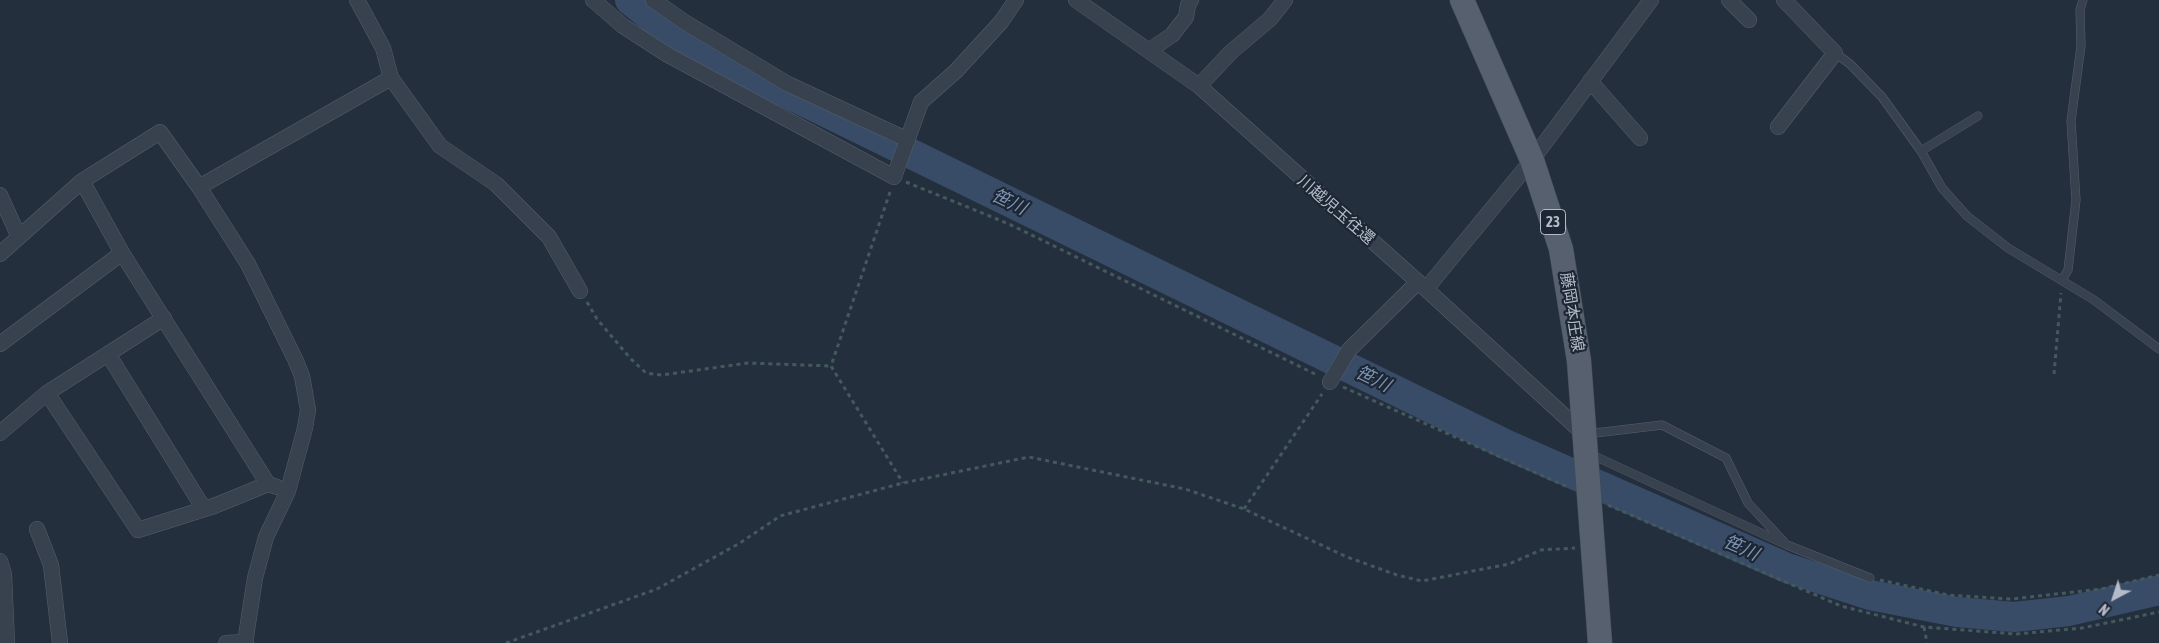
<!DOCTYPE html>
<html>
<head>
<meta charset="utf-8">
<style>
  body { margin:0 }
  #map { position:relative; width:2159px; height:643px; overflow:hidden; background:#242f3e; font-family:"Asap Condensed",sans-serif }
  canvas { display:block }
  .north { position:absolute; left:2089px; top:573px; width:50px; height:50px; -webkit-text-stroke:4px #1d2633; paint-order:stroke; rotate:220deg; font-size:14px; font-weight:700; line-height:20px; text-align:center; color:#b4bcc9 }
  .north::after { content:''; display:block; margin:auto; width:18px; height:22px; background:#b4bcc9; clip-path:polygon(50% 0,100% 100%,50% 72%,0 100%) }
</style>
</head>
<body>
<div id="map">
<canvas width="2159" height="643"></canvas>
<div class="north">N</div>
</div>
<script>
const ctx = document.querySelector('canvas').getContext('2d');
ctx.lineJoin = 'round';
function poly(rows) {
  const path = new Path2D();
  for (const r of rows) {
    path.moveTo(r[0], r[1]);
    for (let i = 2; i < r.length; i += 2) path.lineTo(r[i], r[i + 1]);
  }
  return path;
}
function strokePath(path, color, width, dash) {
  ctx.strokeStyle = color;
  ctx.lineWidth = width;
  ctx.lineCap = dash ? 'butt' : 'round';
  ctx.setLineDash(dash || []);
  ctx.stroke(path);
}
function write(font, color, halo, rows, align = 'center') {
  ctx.font = font + ' "Asap Condensed","Noto Sans JP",sans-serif';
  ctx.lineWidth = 4.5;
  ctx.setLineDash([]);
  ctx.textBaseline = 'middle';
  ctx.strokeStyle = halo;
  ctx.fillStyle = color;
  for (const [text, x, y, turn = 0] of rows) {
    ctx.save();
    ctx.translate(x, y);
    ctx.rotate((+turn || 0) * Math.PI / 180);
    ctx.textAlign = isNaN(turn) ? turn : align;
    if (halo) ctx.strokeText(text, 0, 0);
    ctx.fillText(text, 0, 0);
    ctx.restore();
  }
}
strokePath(poly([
  [630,0,661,25,711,56,1507,445,1787,568,1870,595,1957,612,2014,617,2069,611,2159,590]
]), '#394c67', 30);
const lane = poly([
  [1835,53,1850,64,1882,97,1921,151,1942,188,1967,216,2008,248,2094,300,2159,349],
  [1921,151,1978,116],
  [2062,280,2068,270,2076,200,2071,121,2081,46,2080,10,2083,0],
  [1587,434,1662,425,1726,458,1748,503,1784,542],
  [1590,454,1787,545,1870,578]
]);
const street = poly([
  [357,0,383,48,391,78,440,146,496,184,549,237,580,291],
  [593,0,623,26,668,55,894,177,921,102,956,71,1001,22,1016,0],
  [653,0,683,21,788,84,908,140],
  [1076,0,1199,86,1426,289,1584,434],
  [1729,0,1749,20],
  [1150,50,1172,35,1186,17,1188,5,1191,0],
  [1590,81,1640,138],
  [1199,86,1231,52,1270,19,1285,0],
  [1778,127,1835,53,1784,0],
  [82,181,122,253,268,484],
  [199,187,391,78],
  [0,195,19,237],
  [0,254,82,181,160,132,199,187,248,264,295,359,302,376,308,410,305,428,288,491,266,537,255,578,245,643],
  [1426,289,1532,160,1651,0],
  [0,344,122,253],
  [108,354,204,509],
  [1330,382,1349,350,1418,282],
  [47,393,138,530,214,506,268,484,277,487],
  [0,433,47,393,164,318],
  [37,529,51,565,60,643],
  [0,561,4,574,7,643],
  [226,643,246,642]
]);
const primary = poly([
  [1462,0,1532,160,1561,249,1579,361,1600,643]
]);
strokePath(lane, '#565f6c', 9);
strokePath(street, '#565f6c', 16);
strokePath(primary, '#414a57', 25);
strokePath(poly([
  [906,182,1009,224,1317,375],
  [890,192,831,366,903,483],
  [587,302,597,319,630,358,646,373,662,375,748,363,831,366],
  [2054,374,2061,293],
  [1343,387,1570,488],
  [1608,505,1841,606,1924,627,2016,634,2082,628,2159,612],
  [1244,509,1322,394],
  [1880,580,1948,595,2012,599,2101,589,2159,575],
  [1924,627,1927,643],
  [506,643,657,589,740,543,780,516,903,483,1029,457,1185,489,1244,509,1347,557,1397,575,1422,581,1509,564,1541,550,1575,548]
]), '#44595c', 3, [4, 4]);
strokePath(lane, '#38414e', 8);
strokePath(street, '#38414e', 15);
strokePath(primary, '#56606e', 24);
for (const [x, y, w] of [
  [1553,222,25]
]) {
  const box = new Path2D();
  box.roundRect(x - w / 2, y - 12.5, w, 25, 4);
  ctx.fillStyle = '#1d2633';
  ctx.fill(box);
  strokePath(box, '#b4bcc9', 1);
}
write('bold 15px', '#b4bcc9', null, [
  ["23",1553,222]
]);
write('16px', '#b4bcc9', '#1d2633', [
  ["川越児玉往還",1336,210,41],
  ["藤岡本庄線",1572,312,81]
]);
write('italic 18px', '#7c92b1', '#1d2633', [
  ["笹川",1009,202,26],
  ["笹川",1373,379,26],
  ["笹川",1741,548,24]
]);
</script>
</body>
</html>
